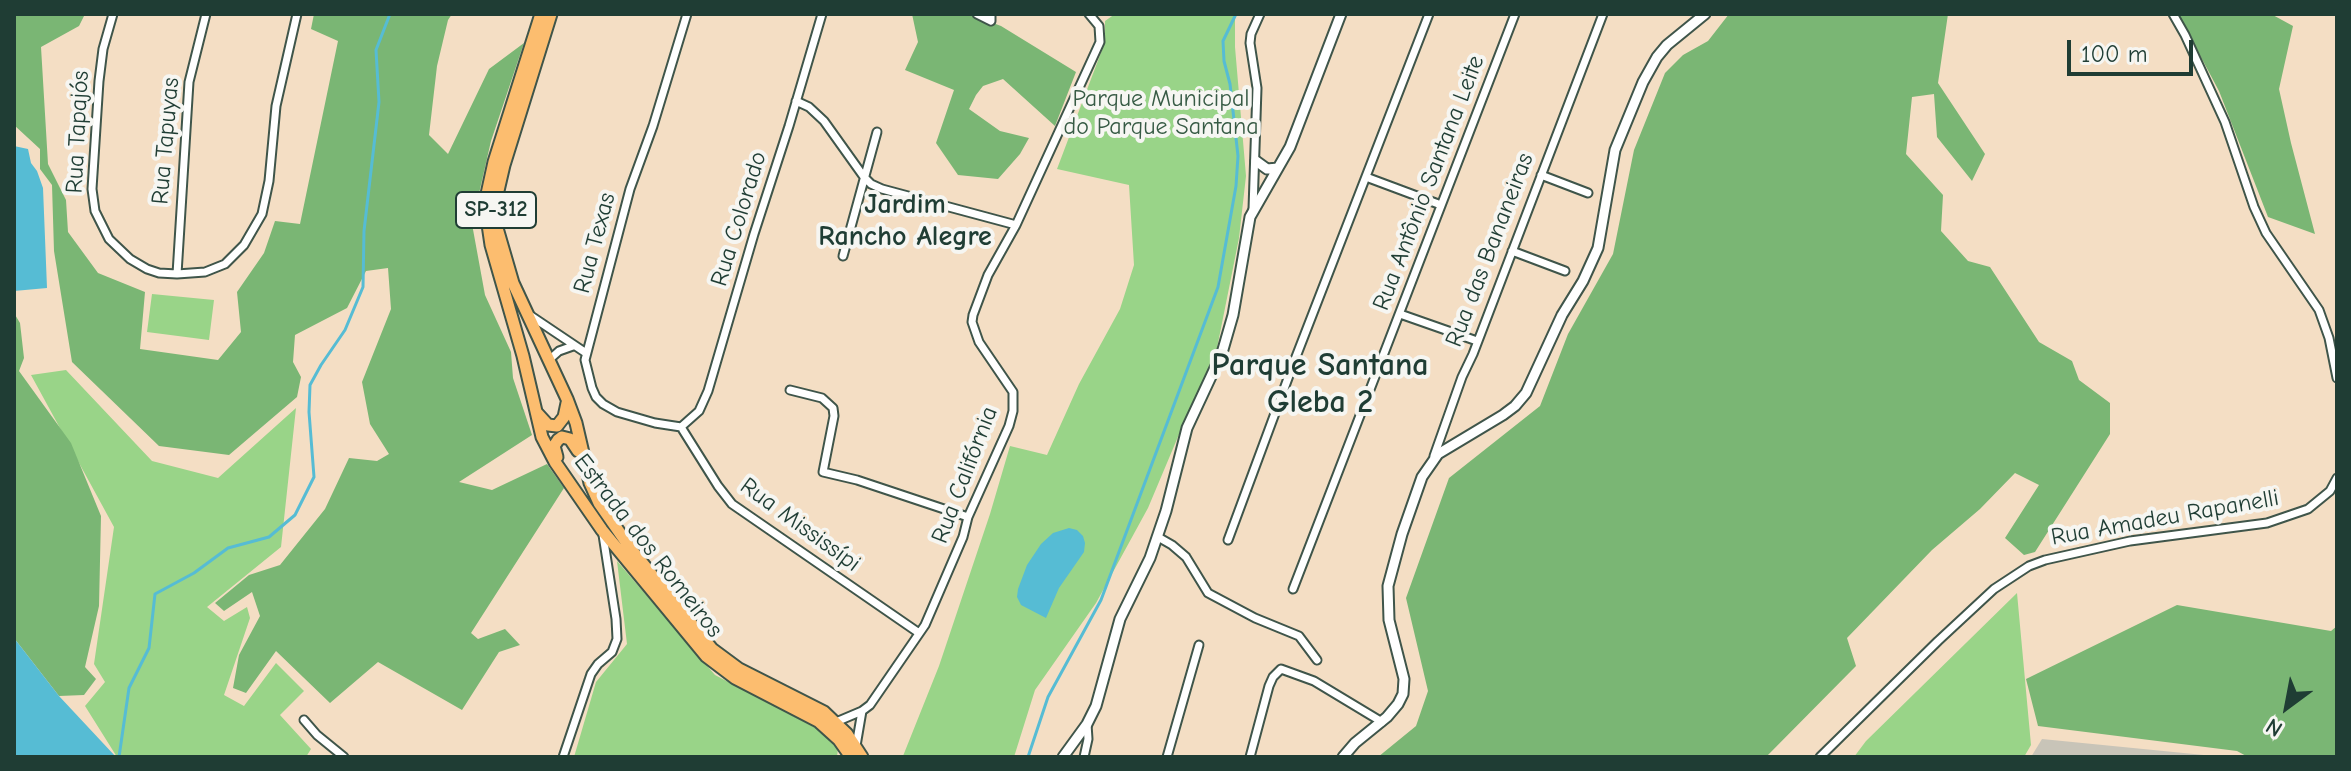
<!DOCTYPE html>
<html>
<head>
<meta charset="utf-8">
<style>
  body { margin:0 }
  #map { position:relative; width:2351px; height:771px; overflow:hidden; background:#f4dec4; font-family:"Comic Neue",sans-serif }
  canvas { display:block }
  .frame { position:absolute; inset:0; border:16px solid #1f3d34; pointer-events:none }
  .north { position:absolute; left:2247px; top:667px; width:80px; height:80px; -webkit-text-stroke:6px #f6f6f2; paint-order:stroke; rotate:212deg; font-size:22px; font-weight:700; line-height:32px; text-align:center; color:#1f3d34 }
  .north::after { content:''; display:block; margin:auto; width:28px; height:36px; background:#1f3d34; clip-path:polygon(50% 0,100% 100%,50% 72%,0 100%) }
  .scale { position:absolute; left:2067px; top:40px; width:126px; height:36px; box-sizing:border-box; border:4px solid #1f3d34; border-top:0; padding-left:10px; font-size:24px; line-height:28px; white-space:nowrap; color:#1f3d34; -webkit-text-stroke:6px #f6f6f2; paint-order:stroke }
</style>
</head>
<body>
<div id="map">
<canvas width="2351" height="771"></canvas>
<div class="frame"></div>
<div class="north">N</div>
<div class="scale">100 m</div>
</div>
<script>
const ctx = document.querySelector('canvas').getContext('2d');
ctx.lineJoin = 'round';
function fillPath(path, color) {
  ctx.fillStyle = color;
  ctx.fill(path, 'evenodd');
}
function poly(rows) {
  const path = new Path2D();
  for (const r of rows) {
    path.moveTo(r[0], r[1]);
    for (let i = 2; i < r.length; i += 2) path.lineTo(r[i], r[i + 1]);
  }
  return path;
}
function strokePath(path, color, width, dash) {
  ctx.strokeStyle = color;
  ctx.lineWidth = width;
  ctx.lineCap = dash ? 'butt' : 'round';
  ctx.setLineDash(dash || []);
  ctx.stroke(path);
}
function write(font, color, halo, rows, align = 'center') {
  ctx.font = font + ' "Comic Neue",sans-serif';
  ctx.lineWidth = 8;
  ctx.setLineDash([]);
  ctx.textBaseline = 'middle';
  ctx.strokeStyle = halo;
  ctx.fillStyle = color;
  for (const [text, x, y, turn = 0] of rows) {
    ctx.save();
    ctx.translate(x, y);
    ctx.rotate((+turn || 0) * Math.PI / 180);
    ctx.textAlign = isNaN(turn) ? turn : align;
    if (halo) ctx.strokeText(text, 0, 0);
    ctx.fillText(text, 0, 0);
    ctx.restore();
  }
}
fillPath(poly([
  [2042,739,2224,757,2031,757]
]), '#c8c4b8');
fillPath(poly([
  [1115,14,1235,14,1235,47,1246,176,1239,238,1213,368,1180,432,1148,508,1096,603,1035,690,1014,757,905,757,903,756,939,666,990,514,1010,446,1047,455,1079,384,1120,309,1134,265,1129,185,1057,169,1105,42,1105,21],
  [152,294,214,300,209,340,147,332],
  [66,370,152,461,218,478,296,408,281,547,207,607,224,621,247,607,250,618,224,695,244,706,276,663,304,691,280,715,311,749,306,757,117,757,85,706,105,682,94,664,114,527,31,375],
  [617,561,715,675,839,740,837,757,574,757,596,682,627,644],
  [2017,593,2031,745,2024,757,1854,757,1866,741]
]), '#99d488');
fillPath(poly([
  [14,14,85,14,79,26,41,47,48,164,66,200,68,232,98,273,145,292,140,349,218,360,241,332,237,292,264,253,275,221,300,224,338,41,311,29,314,14,452,14,448,20,437,66,429,135,448,154,489,69,524,43,491,141,472,224,485,295,511,352,513,378,532,435,459,482,492,490,547,464,564,488,471,633,478,639,505,629,520,645,499,652,462,710,378,662,330,703,276,651,246,693,233,688,239,655,260,616,252,592,224,611,215,603,249,575,280,565,325,509,349,458,377,461,389,454,370,424,362,382,391,309,388,268,366,271,347,308,295,335,293,362,301,377,297,397,229,455,159,446,72,362,54,251,52,185,40,169,40,149,14,125],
  [912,14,969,14,1001,26,1076,72,1055,126,1003,79,983,86,976,95,969,109,1000,131,1029,138,1020,154,998,179,958,175,936,143,954,90,905,70,918,42],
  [1729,14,1948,14,1938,83,1985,154,1972,181,1937,137,1934,94,1912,97,1906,154,1943,195,1941,231,1968,261,1990,267,2039,342,2072,361,2079,380,2110,403,2110,434,2035,552,2024,555,2005,538,2039,485,2015,473,1980,509,1932,550,1847,638,1856,666,1766,757,1378,757,1416,726,1428,691,1406,598,1449,478,1540,406,1568,334,1613,254,1634,150,1665,73,1683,55,1708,41],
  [2178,14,2271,14,2293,26,2279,89,2291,143,2315,234,2268,217,2219,91],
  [14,313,20,323,24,358,19,371,71,443,101,516,99,606,85,667,96,679,84,695,59,696,14,638],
  [2177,605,2331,631,2337,626,2337,757,2248,757,2237,751,2038,726,2026,679]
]), '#7ab674');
fillPath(poly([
  [14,146,28,149,31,163,37,171,43,188,47,288,14,291],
  [1069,528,1077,530,1083,536,1085,543,1084,552,1059,588,1046,618,1021,605,1017,597,1018,589,1027,565,1041,544,1053,533],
  [14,638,59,696,116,757,14,757]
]), '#56bcd4');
strokePath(poly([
  [119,757,129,688,149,648,155,594,194,573,228,548,269,537,295,515,314,477,309,412,310,385,321,365,345,330,363,287,364,231,379,102,376,50,390,14],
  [1028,757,1048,697,1101,600,1218,287,1236,186,1238,156,1230,84,1224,61,1223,41,1236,14]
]), '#56bcd4', 3);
const minor = poly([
  [113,14,103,49,99,81,92,189,95,211,109,239,130,259,147,269,159,273,177,274,205,272,225,264,244,245,262,214,269,181,276,106,297,14],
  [977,14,991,21,991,14],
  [2173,14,2185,35,2225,122,2254,207,2266,233,2319,310,2329,338,2337,378],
  [796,101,809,107,824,121,864,177,871,184,882,189,1016,225],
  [1541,175,1588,193],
  [1366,177,1441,205],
  [1253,209,1257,88,1250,43,1251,34,1260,14],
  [1512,251,1565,271],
  [843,256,877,132],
  [177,274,189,82,206,14],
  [1400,314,1477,341],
  [531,316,586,353],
  [550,359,559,351,573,346],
  [790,390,822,398,833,408,834,416,823,472,857,480,968,517],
  [681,427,655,423,617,412,603,404,596,397,592,388,585,360,630,189,653,126,687,14],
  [681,427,699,411,708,391,754,234,789,126,822,14],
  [681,427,718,486,732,504,919,633],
  [1434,456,1462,377,1473,354,1603,14],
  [1158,537,1172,545,1186,557,1208,593,1255,618,1299,636,1317,660],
  [1228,540,1294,362,1429,14],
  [1293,589,1515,14],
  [304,720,317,735,344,757],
  [836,722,862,711,870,705,925,625,963,537,968,517,1009,426,1013,411,1013,392,979,342,972,322,973,315,988,275,1016,225,1100,42,1099,26,1089,14],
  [856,746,862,711],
  [563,757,591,674,598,664,612,652,617,639,616,619,603,535],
  [1084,757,1088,739,1087,724],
  [1167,757,1199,645],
  [1250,757,1269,686,1273,677,1281,669,1314,681,1382,722],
  [1820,757,1938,641,1994,589,2029,566,2045,560,2130,541,2267,523,2308,509,2330,491,2337,478]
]);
const tertiary = poly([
  [1256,161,1267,169,1278,168],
  [1063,757,1087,724,1096,706,1120,619,1150,558,1166,511,1187,428,1222,353,1233,315,1250,217,1290,147,1341,14],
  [1343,757,1355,743,1387,717,1398,704,1403,694,1404,679,1389,620,1388,586,1402,534,1422,477,1438,454,1503,415,1515,406,1526,393,1562,315,1583,281,1598,248,1615,150,1643,82,1657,57,1667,45,1705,14]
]);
const primary = poly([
  [541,14,494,162,487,194,486,211,491,245,523,356,542,437,555,462,602,530,706,656,735,678,818,721,839,740,851,757],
  [551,14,504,165,497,195,496,211,497,228,513,283,567,399,576,423,590,483,599,503,631,549,712,649,739,669,824,712,847,734,862,757],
  [537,413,548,425,557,426,564,417,567,403],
  [557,457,554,446,558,440,562,437,570,439,578,451]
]);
strokePath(minor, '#3f554a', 11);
strokePath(tertiary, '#3f554a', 13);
strokePath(primary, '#3f554a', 15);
strokePath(minor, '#fff', 7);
strokePath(tertiary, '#fff', 9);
strokePath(primary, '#fcbd6f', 11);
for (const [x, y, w] of [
  [496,210,80]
]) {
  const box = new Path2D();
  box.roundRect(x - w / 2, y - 18, w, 36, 6);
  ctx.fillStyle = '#f6f6f2';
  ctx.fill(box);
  strokePath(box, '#1f3d34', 2);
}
write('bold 22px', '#1f3d34', null, [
  ["SP-312",496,210]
]);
write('24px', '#375b45', '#f6f6f2', [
  ["Parque Municipal",1161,99],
  ["do Parque Santana",1161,127]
]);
write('24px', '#1f3d34', '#f6f6f2', [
  ["Rua Tapajós",78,132,-87],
  ["Rua Tapuyas",166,141,-85],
  ["Rua Antônio Santana Leite",1429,183,-69],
  ["Rua Colorado",739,219,-73],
  ["Rua Texas",595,243,-75],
  ["Rua das Bananeiras",1490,250,-69],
  ["Rua Califórnia",965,475,-69],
  ["Rua Amadeu Rapanelli",2165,518,-10],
  ["Rua Mississípi",800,525,36],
  ["Estrada dos Romeiros",648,546,52]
]);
write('bold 28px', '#1f3d34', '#f6f6f2', [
  ["Jardim",905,205],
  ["Rancho Alegre",905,237]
]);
write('bold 32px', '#1f3d34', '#f6f6f2', [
  ["Parque Santana",1320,366],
  ["Gleba 2",1320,403]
]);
</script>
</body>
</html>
